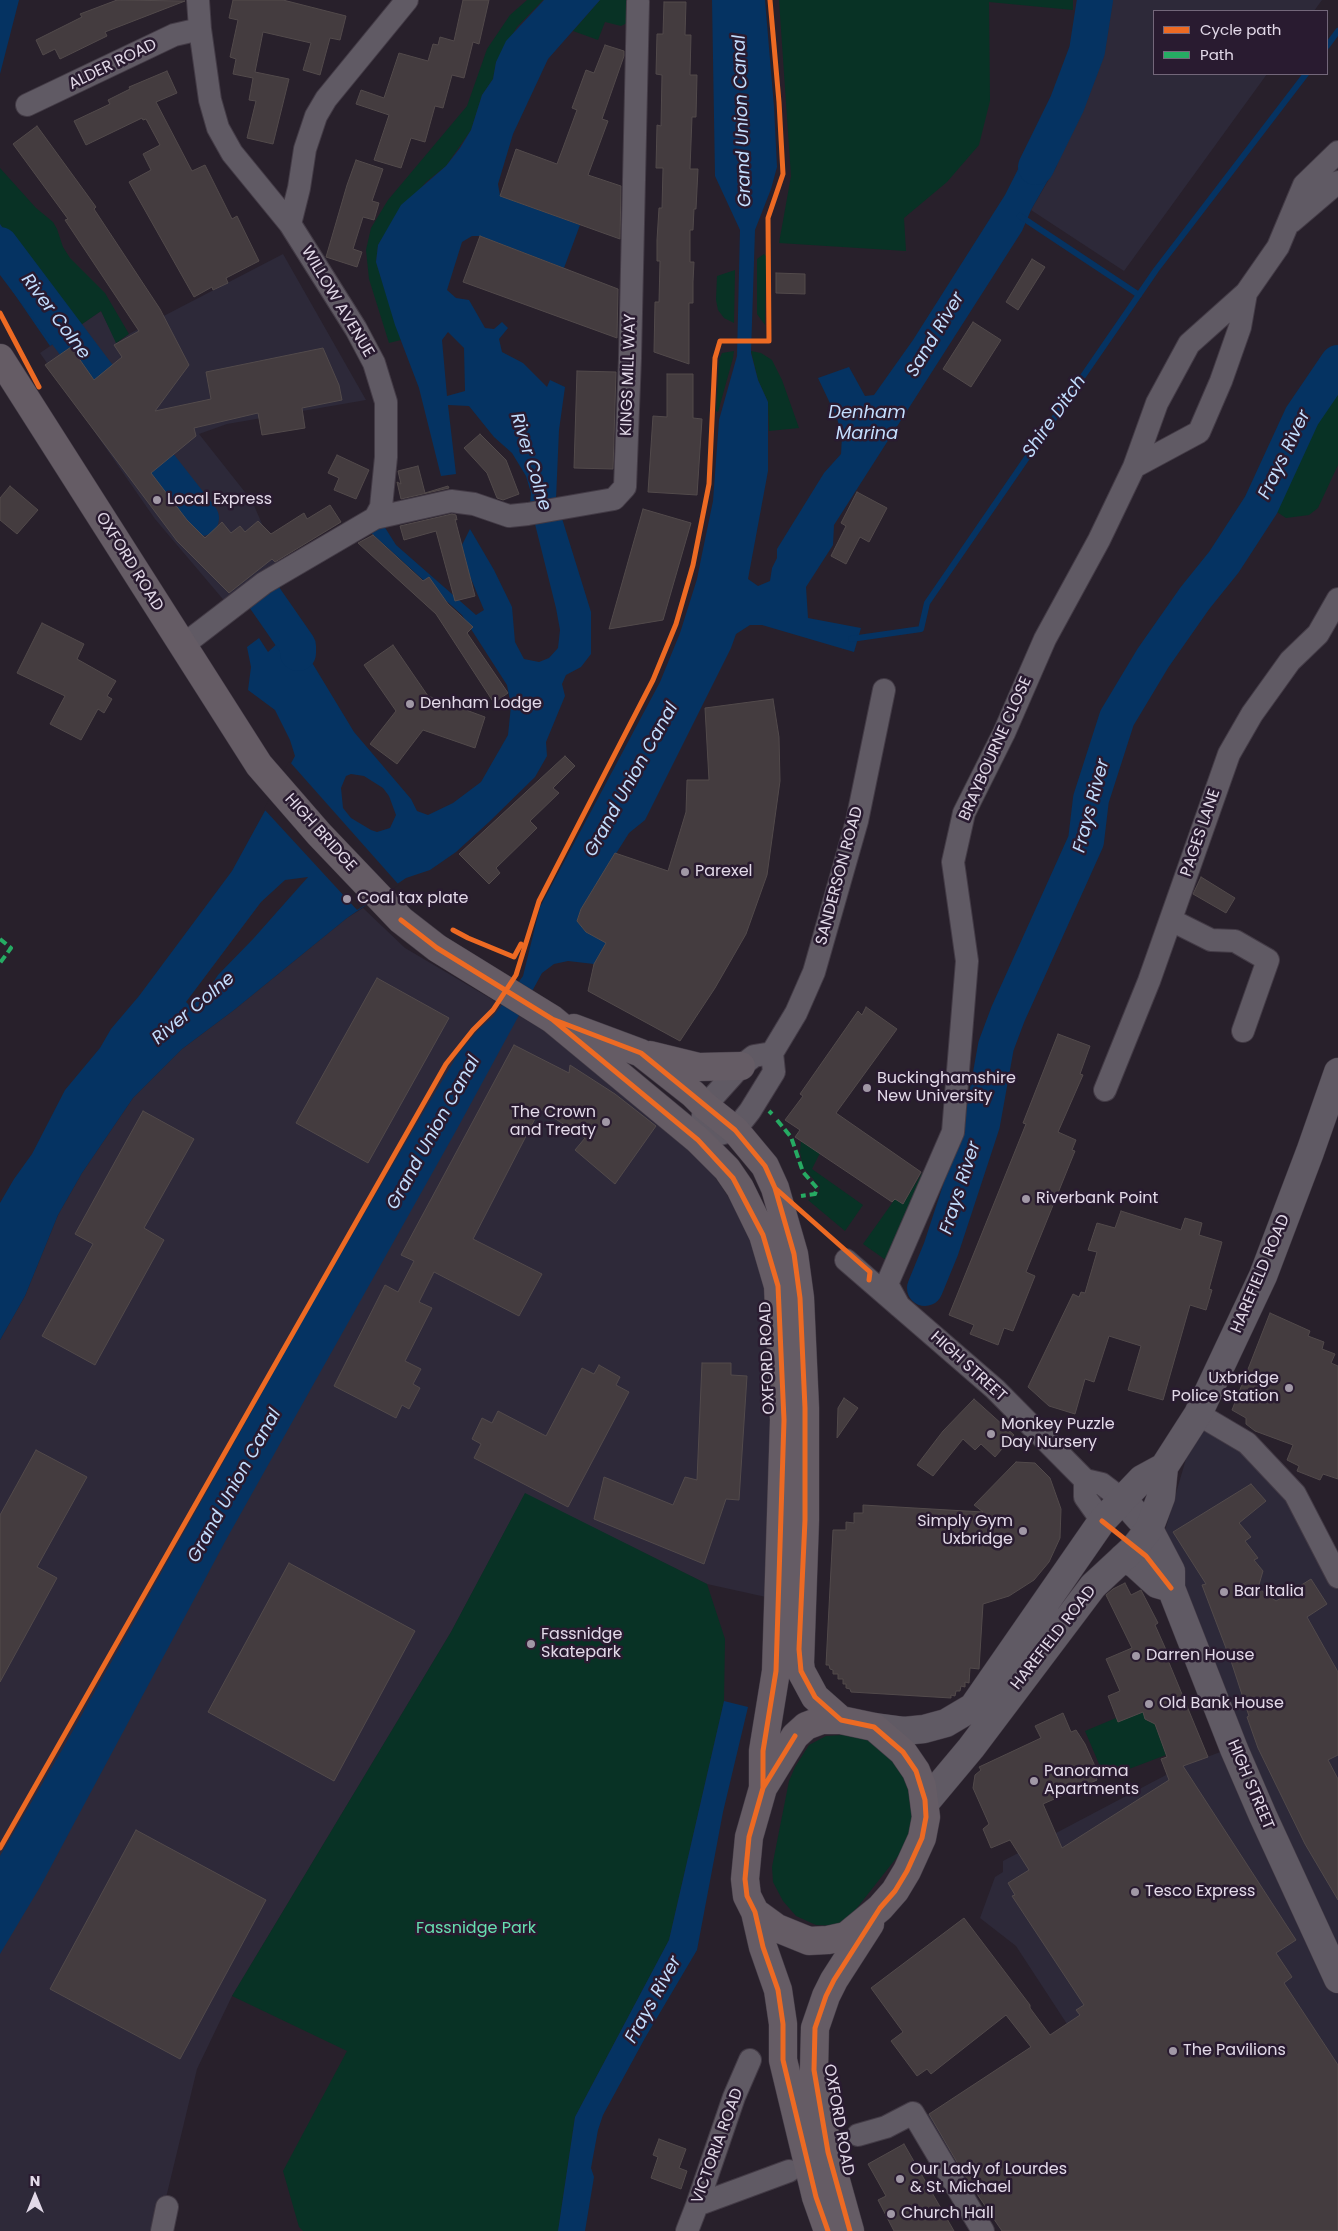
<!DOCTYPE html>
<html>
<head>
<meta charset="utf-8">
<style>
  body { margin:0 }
  #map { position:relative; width:1338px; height:2231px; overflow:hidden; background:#28202b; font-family:Poppins,sans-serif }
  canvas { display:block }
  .legend { position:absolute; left:1153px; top:10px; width:175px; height:65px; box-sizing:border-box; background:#291b30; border:1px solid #73677a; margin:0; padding:6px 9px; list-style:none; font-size:15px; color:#e2d9e8 }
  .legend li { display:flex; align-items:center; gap:10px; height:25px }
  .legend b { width:25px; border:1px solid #73677a }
  .north { position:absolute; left:10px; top:2171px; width:50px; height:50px; -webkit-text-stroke:4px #291b30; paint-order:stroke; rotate:0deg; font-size:14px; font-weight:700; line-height:20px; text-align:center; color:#e2d9e8 }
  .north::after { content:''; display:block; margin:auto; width:18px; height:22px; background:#e2d9e8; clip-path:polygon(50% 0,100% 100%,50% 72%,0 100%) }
</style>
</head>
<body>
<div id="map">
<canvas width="1338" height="2231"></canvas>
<ul class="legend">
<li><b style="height:6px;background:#ed6a23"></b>Cycle path</li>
<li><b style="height:6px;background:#26ab63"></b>Path</li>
</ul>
<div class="north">N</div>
</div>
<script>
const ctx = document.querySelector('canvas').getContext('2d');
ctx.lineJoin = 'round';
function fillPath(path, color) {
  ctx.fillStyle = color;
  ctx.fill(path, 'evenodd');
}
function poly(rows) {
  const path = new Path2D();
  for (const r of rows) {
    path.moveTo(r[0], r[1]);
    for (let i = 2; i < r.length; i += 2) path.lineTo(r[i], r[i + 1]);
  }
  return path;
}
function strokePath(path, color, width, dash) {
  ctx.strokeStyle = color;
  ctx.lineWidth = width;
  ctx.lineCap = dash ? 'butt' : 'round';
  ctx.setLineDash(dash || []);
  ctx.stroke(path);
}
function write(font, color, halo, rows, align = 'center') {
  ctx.font = font + ' Poppins,sans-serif';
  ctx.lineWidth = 5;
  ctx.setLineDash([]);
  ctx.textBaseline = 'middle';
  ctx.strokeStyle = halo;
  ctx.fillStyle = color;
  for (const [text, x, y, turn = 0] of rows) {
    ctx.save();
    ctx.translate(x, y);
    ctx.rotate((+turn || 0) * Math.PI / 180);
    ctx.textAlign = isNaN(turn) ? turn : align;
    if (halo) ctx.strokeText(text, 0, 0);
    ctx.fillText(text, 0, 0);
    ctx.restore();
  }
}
fillPath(poly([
  [1096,0,1322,0,1314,11,1154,11,1154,74,1267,74,1124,271,1031,210,1056,167,1072,127,1087,67],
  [283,254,366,400,227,424,199,434,252,501,280,565,264,570,227,604,155,519,40,353,101,311,117,343,129,334],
  [1196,1425,1244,1446,1293,1497,1338,1581,1338,2231,1002,2231,926,2116,1067,2024,1016,1946,980,1918,995,1877,1003,1872,1003,1861,1183,1766,1231,1748,1159,1540,1166,1527]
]), '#2d2939');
fillPath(poly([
  [363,908,405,948,549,1033,702,1158,750,1229,771,1293,773,1367,766,1597,707,1584,525,1494,451,1632,232,1996,197,2069,158,2231,0,2231,0,1340,25,1296,58,1215,82,1173,133,1098,182,1049,234,1010,347,918]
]), '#2e2939');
fillPath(poly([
  [527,0,543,0,517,27,496,62,493,79,482,95,471,130,446,166,426,182,390,226,378,245,376,262,401,340,389,343,369,279,366,250,371,228,388,200,467,106,487,49,510,15],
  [600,0,633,0,627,23,621,26,605,22,598,40,573,31],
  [779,0,1073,0,1073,10,989,2,990,101,979,145,947,182,904,218,906,251,779,243,791,176],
  [0,168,36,208,53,222,57,229,63,247,70,258,105,293,129,334,116,343,101,311,72,331,0,224],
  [764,254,766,256,765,325,757,314,757,259],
  [735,270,734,323,724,318,718,310,716,300,717,276],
  [1338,350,1338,465,1318,508,1309,515,1286,518,1277,512,1267,480,1275,459,1305,423],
  [734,351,733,358,718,412,716,411,719,360,722,353],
  [751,351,761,353,772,360,782,380,799,428,769,431,768,402,758,380],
  [801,1141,820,1153,812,1169,863,1205,845,1231,808,1200,818,1194,820,1187,803,1167,800,1152],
  [922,1173,927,1174,890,1263,863,1244,895,1199,903,1204],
  [525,1493,707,1584,725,1639,724,1701,669,1940,575,2117,558,2231,303,2231,299,2227,283,2171,347,2051,232,1996,451,1632],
  [1143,1712,1147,1721,1154,1722,1166,1755,1105,1778,1085,1731,1116,1718,1118,1722],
  [860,1734,910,1771,916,1833,853,1913,838,1926,816,1925,796,1916,783,1901,773,1882,772,1867,789,1781,795,1767,809,1745,826,1736]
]), '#083225');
fillPath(poly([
  [0,0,19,0,0,74],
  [544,0,600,0,548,59,513,134,498,184,500,196,580,225,564,268,480,236,472,236,462,242,447,290,456,298,469,300,485,328,494,329,502,322,508,328,499,339,502,352,523,363,547,387,550,380,565,387,559,430,556,499,591,612,591,654,581,667,566,675,562,684,565,696,546,742,547,756,535,777,489,822,456,852,430,870,406,878,347,918,234,1010,182,1049,133,1098,82,1173,58,1215,25,1296,0,1340,0,1203,14,1179,32,1154,65,1090,100,1048,111,1029,139,996,232,871,295,756,290,740,275,710,248,690,251,667,247,647,259,638,268,652,280,641,266,616,282,604,310,637,308,656,354,732,411,799,417,811,428,815,453,803,481,782,508,735,511,706,507,685,462,615,369,531,384,526,396,545,476,615,484,610,467,569,462,545,470,529,494,570,512,607,515,642,524,659,539,662,549,658,558,648,560,630,556,608,530,504,531,493,526,476,512,453,494,437,469,406,448,405,456,474,441,476,419,388,395,325,376,262,378,245,401,205,446,166,460,148,471,130,482,95,493,79,496,62,506,41],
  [448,332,464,348,465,391,447,396,442,340],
  [351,774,364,776,383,788,389,796,396,815,390,828,377,832,371,830,351,818,343,808,341,788,346,776],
  [308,877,253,939,218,975,210,987,196,1002,189,1005,186,1002,261,902,285,880],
  [712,0,765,0,774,107,777,167,771,189,755,230,751,353,758,380,768,402,768,471,748,579,758,586,770,581,772,568,777,558,777,549,824,473,841,454,842,437,837,418,818,378,849,367,865,396,874,395,913,340,1005,195,1044,118,1072,127,1056,166,1031,210,1022,231,834,525,833,545,806,587,808,618,861,628,854,652,762,625,750,625,736,634,731,648,645,820,629,833,581,909,577,921,586,932,606,943,594,964,568,961,554,964,542,973,457,1129,227,1538,40,1887,0,1954,0,1856,66,1743,308,1311,420,1118,458,1054,479,1029,493,1017,523,976,540,907,660,682,680,633,697,579,702,554,713,501,719,420,737,356,740,230,715,176],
  [0,224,72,331,50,346,0,273],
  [932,1247,951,1253,935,1291,916,1283],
  [724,1701,748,1707,723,1812,697,1950,645,2038,603,2115,598,2130,591,2168,594,2177,585,2231,558,2231,575,2117,669,1940]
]), '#053362');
fillPath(poly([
  [289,761,399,885,357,910,264,809]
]), '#28202b');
strokePath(poly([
  [1327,46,1338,31],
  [1020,216,1139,295],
  [851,639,921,629,927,603,1156,270,1306,74]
]), '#053362', 6);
strokePath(poly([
  [1036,167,1067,104,1087,51,1095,0],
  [0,245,109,390],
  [161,467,201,518],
  [264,597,298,646,298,653],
  [925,1288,941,1249,982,1124,996,1046,1008,1014,1086,841,1091,799,1117,718,1153,658,1195,598,1224,562,1261,505,1302,416,1338,363]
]), '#053362', 36);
const building = poly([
  [117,0,185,1,105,32,107,36,60,59,55,49,43,55,36,40,82,17,80,14,117,0],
  [233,0,283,0,346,16,340,40,330,38,320,75,303,70,311,43,263,32,255,72,289,79,273,144,247,138,256,101,249,100,253,78,233,74,236,59,230,57,238,20,229,18,233,0],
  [463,0,489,0,479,44,473,42,464,78,452,75,443,108,435,106,425,142,411,138,401,168,374,160,389,115,356,104,361,90,384,98,399,53,428,61,433,44,438,45,440,37,454,41,463,0],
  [664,2,686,2,685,35,691,35,690,75,697,75,696,117,692,117,690,169,698,169,696,209,694,209,693,230,690,230,690,262,694,262,693,282,693,303,689,303,689,364,654,352,655,302,659,302,660,261,657,261,657,240,659,208,662,208,663,168,656,168,657,125,661,126,662,75,656,74,657,34,663,34,664,2],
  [605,45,624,51,624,56,602,119,608,121,588,175,621,186,620,239,500,196,516,149,557,164,577,110,572,108,586,70,594,73,605,45],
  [167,71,177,93,156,102,192,171,205,165,232,219,237,216,259,261,226,278,228,283,213,290,212,287,194,297,129,182,151,170,143,154,160,145,146,119,143,120,142,118,86,145,74,121,110,104,108,100,130,89,129,87,167,71],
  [37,126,96,207,94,209,160,309,189,365,155,411,211,399,206,372,323,348,339,385,342,400,302,408,305,428,262,435,258,413,194,428,196,436,151,473,187,520,205,538,222,522,231,533,240,526,245,532,258,521,271,534,304,513,307,519,330,505,341,522,275,562,272,559,229,593,177,541,45,365,71,347,94,380,122,357,114,345,139,331,65,220,68,219,13,144,37,126],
  [356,160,383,169,372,201,379,203,374,220,363,217,353,249,362,252,357,267,326,257,347,185,356,160],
  [480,236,618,289,617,338,463,282,480,236],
  [1032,259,1045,267,1018,310,1006,302,1032,259],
  [776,273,805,274,805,294,776,293,776,273],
  [973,322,1001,340,971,387,943,369,973,322],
  [577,371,616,372,613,469,574,468,577,371],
  [667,374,693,374,693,418,702,419,697,495,648,492,653,416,667,417,667,374],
  [480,434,506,460,519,494,503,500,497,498,487,473,464,448,480,434],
  [337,455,369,470,356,499,334,490,339,478,328,473,337,455],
  [418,466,425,493,448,486,449,488,401,499,397,482,401,484,398,471,418,466],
  [10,486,38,510,17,534,0,520,0,498,10,486],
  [857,492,887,508,869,542,860,537,846,564,831,556,846,526,841,523,857,492],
  [643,509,691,523,663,620,609,629,643,509],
  [452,514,456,515,457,520,455,519,475,596,455,601,436,531,404,540,400,526,452,514],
  [373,535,423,581,429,577,448,604,473,627,467,633,508,693,494,703,436,614,358,543,373,535],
  [42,623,84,644,77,659,116,681,107,696,112,699,104,713,98,709,81,740,50,724,65,696,17,673,42,623],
  [393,645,428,696,485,717,475,748,423,730,397,764,370,744,396,711,364,665,393,645],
  [773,699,779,737,780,781,767,875,746,934,715,988,680,1041,588,991,594,964,606,943,586,932,577,921,581,909,615,853,668,871,686,812,687,780,709,780,705,708,773,699],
  [565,756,575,766,553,788,559,793,530,821,537,828,496,868,500,873,489,884,459,854,565,756],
  [1201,877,1235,898,1226,913,1193,894,1201,877],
  [377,978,449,1018,368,1163,296,1123,377,978],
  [866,1007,897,1029,836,1113,921,1172,903,1204,895,1199,892,1202,795,1137,800,1130,785,1120,803,1096,800,1094,858,1011,862,1015,866,1007],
  [1058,1034,1090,1046,1080,1074,1083,1075,1058,1132,1076,1140,1072,1150,1075,1151,1026,1272,1035,1276,1013,1331,1004,1328,998,1345,970,1334,974,1325,949,1315,1026,1124,1023,1123,1058,1034],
  [514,1045,569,1073,570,1065,615,1094,656,1126,615,1184,575,1150,585,1138,540,1109,473,1239,542,1274,519,1316,434,1272,419,1302,432,1308,405,1361,421,1369,413,1384,420,1388,409,1409,402,1405,396,1418,334,1386,385,1285,398,1292,414,1261,401,1255,514,1045],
  [143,1111,194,1139,144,1228,164,1240,95,1365,42,1336,93,1244,75,1234,143,1111],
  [1121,1211,1181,1230,1185,1218,1202,1223,1199,1235,1222,1242,1209,1289,1212,1290,1206,1310,1190,1305,1163,1400,1128,1390,1141,1346,1109,1336,1094,1382,1085,1379,1075,1414,1049,1406,1028,1387,1073,1294,1079,1297,1081,1292,1085,1293,1097,1252,1088,1250,1097,1223,1115,1228,1121,1211],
  [1270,1313,1310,1331,1308,1336,1324,1342,1322,1349,1335,1354,1331,1363,1338,1366,1338,1479,1323,1474,1320,1480,1297,1471,1299,1466,1287,1460,1293,1445,1255,1431,1246,1424,1246,1418,1232,1410,1270,1313],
  [702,1363,731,1363,731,1375,747,1376,739,1500,726,1499,704,1564,594,1519,604,1477,673,1505,685,1477,697,1480,702,1363],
  [599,1365,620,1377,616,1385,629,1392,568,1507,474,1458,481,1444,472,1439,482,1418,492,1423,498,1411,546,1436,582,1368,594,1374,599,1365],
  [844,1398,858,1408,837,1438,838,1408,844,1398],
  [974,1399,1014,1435,995,1457,981,1444,975,1450,963,1439,933,1476,917,1465,943,1431,974,1399],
  [36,1450,87,1477,37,1567,57,1578,0,1682,0,1515,36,1450],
  [1016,1462,1035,1463,1050,1478,1061,1509,1060,1538,1049,1562,1034,1580,1009,1596,983,1604,979,1669,970,1668,969,1683,965,1682,965,1687,961,1686,960,1691,956,1691,955,1696,951,1695,951,1698,851,1692,850,1689,846,1688,846,1684,843,1684,843,1679,838,1679,838,1674,833,1674,833,1670,830,1669,829,1665,826,1665,833,1530,846,1530,846,1522,854,1523,854,1513,863,1513,863,1505,983,1512,974,1505,1016,1462],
  [1251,1484,1266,1501,1239,1523,1251,1537,1245,1541,1258,1558,1254,1560,1263,1571,1258,1588,1276,1601,1311,1579,1327,1604,1307,1617,1338,1672,1338,1755,1328,1760,1338,1779,1338,1900,1305,1844,1258,1748,1247,1717,1249,1716,1232,1664,1202,1585,1206,1584,1173,1532,1251,1484],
  [289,1563,415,1631,334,1781,208,1712,289,1563],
  [1125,1583,1131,1595,1141,1590,1142,1592,1158,1623,1155,1625,1167,1652,1165,1653,1208,1757,1183,1766,1296,1940,1276,1953,1292,1977,1284,1983,1338,2065,1338,2231,1002,2231,965,2176,929,2114,1031,2047,1006,2015,931,2074,927,2069,917,2076,891,2041,903,2032,871,1988,964,1918,1030,2005,1030,2008,1050,2035,1080,2015,1076,2010,1084,2005,1012,1896,1015,1895,1008,1883,1029,1870,1010,1840,991,1848,983,1829,989,1824,973,1788,975,1775,981,1770,979,1767,1041,1738,1035,1726,1063,1713,1071,1732,1076,1730,1085,1744,1099,1775,1096,1777,1097,1780,1043,1804,1062,1848,1169,1780,1161,1759,1167,1757,1155,1724,1145,1719,1143,1712,1118,1722,1108,1696,1120,1691,1106,1659,1132,1648,1106,1595,1113,1589,1125,1583],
  [136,1830,266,1900,180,2059,50,1989,136,1830],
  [659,2139,686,2149,679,2168,687,2171,681,2189,651,2178,658,2157,653,2155,659,2139],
  [904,2144,954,2231,894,2231,878,2200,886,2196,868,2164,904,2144]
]);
fillPath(building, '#443c3f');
strokePath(building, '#524a4b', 1);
const minor = poly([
  [27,105,174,35,200,29],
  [1291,222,1338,182],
  [290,224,299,188,305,149,316,116,326,99,407,0],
  [1134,467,1199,432,1221,381,1240,327,1246,293],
  [375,518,451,501,474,504,509,516,528,514,614,499,625,487,630,358,638,2],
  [182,646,264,583,375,518,381,507,386,457,386,402,374,363,356,329,290,224,232,153,218,128,210,100,200,29,198,0],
  [1171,920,1211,940,1235,941,1268,960,1243,1031],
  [772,1053,796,1013,814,972,857,821,884,690],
  [772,1053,774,1072,750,1111,735,1130,698,1140,705,1106,741,1066,754,1056,772,1053],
  [1105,1090,1149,981,1229,754,1252,714,1290,661,1318,634,1338,599],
  [846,1260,995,1389,1085,1480,1102,1484,1123,1500],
  [899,1306,887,1284,953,1132,967,961,953,862,964,813,1004,733,1045,639,1099,540,1134,467,1157,403,1189,344,1246,293,1278,247,1304,185,1338,152],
  [1198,1414,1247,1443,1295,1494,1338,1577],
  [1085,1480,1085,1497,1102,1521],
  [858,2135,886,2127,913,2113,983,2231],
  [697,2205,789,2171],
  [162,2231,167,2207],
  [687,2231,697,2205,734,2097,750,2060]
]);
const tertiary = poly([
  [1123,1500,1149,1529,1171,1571,1171,1588,1234,1749,1263,1816,1338,1979],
  [1123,1558,1135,1564,1157,1584,1171,1588]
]);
const secondary = poly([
  [874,1727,904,1731,924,1729,946,1723,973,1707,1102,1521,1142,1479,1164,1467],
  [925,1803,971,1748,1093,1586,1135,1547,1149,1529,1161,1497,1164,1467,1198,1414,1263,1276,1310,1152,1338,1072]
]);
const primary = poly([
  [0,358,259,765,319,834,401,920,437,948,552,1019,698,1140,727,1169,740,1188,763,1235,778,1286,784,1420,776,1671,763,1751,763,1788],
  [574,1028,641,1053,693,1094,705,1106,735,1130,765,1166,775,1188,794,1254,800,1298,805,1408,805,1520,800,1663,801,1671,815,1697,841,1720],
  [650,1055,699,1067,741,1066],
  [822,1720,841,1720,874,1727,903,1752,916,1771,922,1786,926,1817,922,1838,907,1871,895,1891,880,1908,846,1936,828,1940,809,1941,777,1928,755,1912,747,1896,745,1879,749,1837,763,1788,795,1736,806,1726,822,1720],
  [755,1912,763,1947,778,1990,783,2024,783,2060,816,2197,828,2231],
  [850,2231,828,2152,814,2070,815,2028,826,1996,834,1980,870,1924]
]);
strokePath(minor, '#433b46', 24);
strokePath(tertiary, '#433b46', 29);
strokePath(secondary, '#433b46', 29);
strokePath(primary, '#433b46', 29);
strokePath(minor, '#605a64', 22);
strokePath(tertiary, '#605a64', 28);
strokePath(secondary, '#605a64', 28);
strokePath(primary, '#655c65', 28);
strokePath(poly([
  [0,939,11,948,0,963],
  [769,1111,772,1114],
  [777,1120,791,1137,803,1172,817,1188,815,1194,801,1196]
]), '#26ab63', 4, [8, 4]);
strokePath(poly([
  [0,313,39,387],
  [401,920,437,948,552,1019,698,1140,733,1178,763,1235,778,1286,784,1420,776,1671,763,1751,763,1788],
  [453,930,468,938,514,957,521,944],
  [552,1019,641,1053,735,1130,765,1166,775,1188,794,1254,800,1298,805,1408,805,1520,799,1649,801,1671,815,1697,841,1720,874,1727,903,1752,916,1771,925,1800,926,1817,922,1838,907,1871,895,1891,880,1908,834,1980,826,1996,815,2028,814,2070,828,2152,850,2231],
  [775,1188,870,1272,869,1280],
  [1102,1521,1146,1556,1171,1588],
  [795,1736,763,1788,749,1837,745,1879,747,1896,755,1912,763,1947,778,1990,783,2024,783,2060,816,2197,828,2231],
  [0,1848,446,1064,473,1030,493,1010,516,975,539,901,653,680,676,624,693,565,709,484,715,358,720,341,769,341,768,218,783,174,779,102,770,0]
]), '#ed6a23', 5);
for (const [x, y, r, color] of [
  [157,500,5,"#a198a6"],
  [410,704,5,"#a198a6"],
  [685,872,5,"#a198a6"],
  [347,899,5,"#a198a6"],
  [867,1088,5,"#a198a6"],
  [606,1122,5,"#a198a6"],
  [1026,1199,5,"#a198a6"],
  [1289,1388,5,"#a198a6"],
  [991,1434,5,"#a198a6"],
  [1023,1531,5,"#a198a6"],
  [1224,1592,5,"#a198a6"],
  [531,1644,5,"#a198a6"],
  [1136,1656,5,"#a198a6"],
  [1149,1704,5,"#a198a6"],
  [1034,1781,5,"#a198a6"],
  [1135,1892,5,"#a198a6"],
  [1173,2051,5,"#a198a6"],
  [900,2179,5,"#a198a6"],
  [891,2214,5,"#a198a6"]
]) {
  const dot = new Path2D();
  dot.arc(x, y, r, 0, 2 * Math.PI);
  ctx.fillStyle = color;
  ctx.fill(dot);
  strokePath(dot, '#291b30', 2);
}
write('16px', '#e2d9e8', '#291b30', [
  ["ALDER ROAD",113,65,-26],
  ["WILLOW AVENUE",337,302,59],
  ["KINGS MILL WAY",629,375,-88],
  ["OXFORD ROAD",129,562,58],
  ["BRAYBOURNE CLOSE",996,749,-66],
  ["HIGH BRIDGE",320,833,48],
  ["PAGES LANE",1201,833,-71],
  ["SANDERSON ROAD",840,876,-75],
  ["HAREFIELD ROAD",1261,1274,-67],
  ["OXFORD ROAD",768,1358,-92],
  ["HIGH STREET",968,1367,42],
  ["HAREFIELD ROAD",1054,1638,-52],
  ["HIGH STREET",1250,1785,67],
  ["OXFORD ROAD",838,2120,80],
  ["VICTORIA ROAD",718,2146,-70]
]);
write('16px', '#e2d9e8', '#291b30', [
  ["Local Express",167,500],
  ["Denham Lodge",420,704],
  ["Parexel",695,872],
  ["Coal tax plate",357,899],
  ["Buckinghamshire",877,1079],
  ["New University",877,1097],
  ["The Crown",596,1113,"right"],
  ["and Treaty",596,1131,"right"],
  ["Riverbank Point",1036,1199],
  ["Uxbridge",1279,1379,"right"],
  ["Police Station",1279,1397,"right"],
  ["Monkey Puzzle",1001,1425],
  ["Day Nursery",1001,1443],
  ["Simply Gym",1013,1522,"right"],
  ["Uxbridge",1013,1540,"right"],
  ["Bar Italia",1234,1592],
  ["Fassnidge",541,1635],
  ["Skatepark",541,1653],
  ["Darren House",1146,1656],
  ["Old Bank House",1159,1704],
  ["Panorama",1044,1772],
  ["Apartments",1044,1790],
  ["Tesco Express",1145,1892],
  ["The Pavilions",1183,2051],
  ["Our Lady of Lourdes",910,2170],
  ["& St. Michael",910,2188],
  ["Church Hall",901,2214]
], 'left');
write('16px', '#66e0b0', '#291b30', [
  ["Fassnidge Park",476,1929]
]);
write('italic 18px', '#c3defe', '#291b30', [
  ["Grand Union Canal",743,121,-92],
  ["River Colne",55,317,53],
  ["Sand River",936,335,-59],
  ["Denham",867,413],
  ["Marina",867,434],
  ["Shire Ditch",1055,417,-55],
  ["Frays River",1285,455,-64],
  ["River Colne",530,462,73],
  ["Grand Union Canal",632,780,-61],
  ["Frays River",1092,806,-75],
  ["River Colne",194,1009,-40],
  ["Grand Union Canal",434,1133,-61],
  ["Frays River",961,1188,-72],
  ["Grand Union Canal",235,1486,-61],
  ["Frays River",654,2000,-61]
]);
</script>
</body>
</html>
